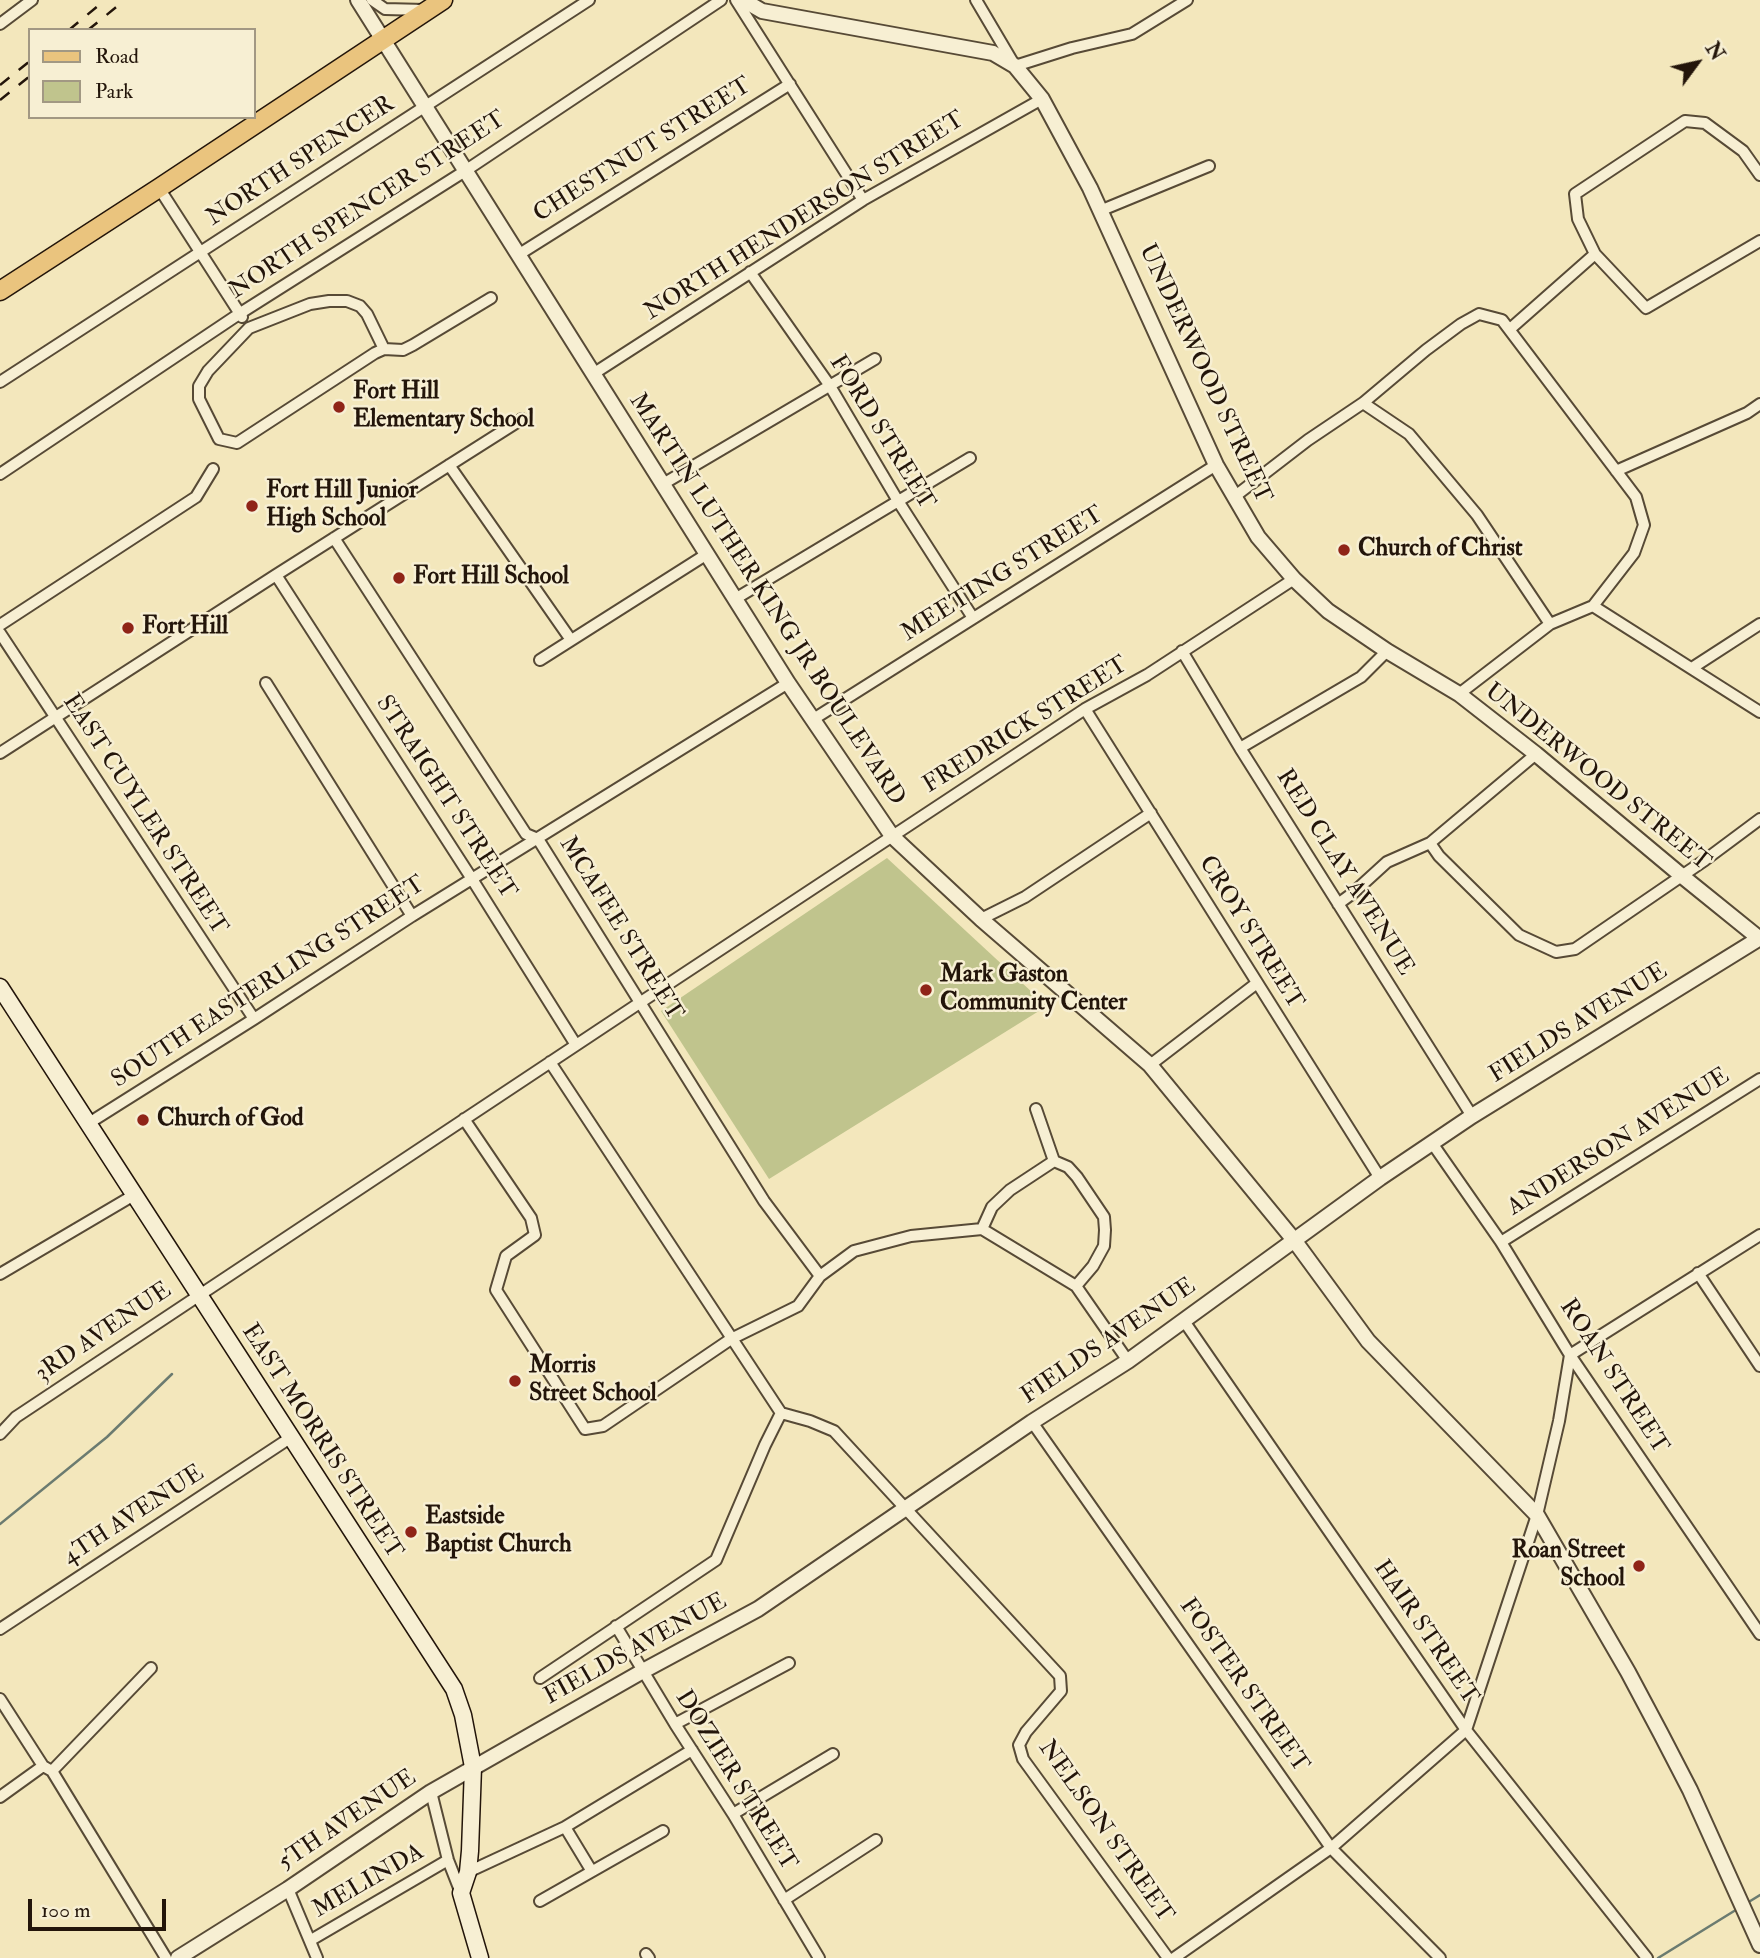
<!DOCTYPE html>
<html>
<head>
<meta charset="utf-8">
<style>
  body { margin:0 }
  #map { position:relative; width:1760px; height:1958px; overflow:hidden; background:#f3e7bc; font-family:"IM FELL Double Pica",serif }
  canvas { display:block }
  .legend { position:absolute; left:28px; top:28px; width:228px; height:91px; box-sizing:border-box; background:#f7efd3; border:2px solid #a29883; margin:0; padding:9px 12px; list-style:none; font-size:21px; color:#23150a }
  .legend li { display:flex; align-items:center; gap:14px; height:35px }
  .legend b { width:35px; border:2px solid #a29883 }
  .north { position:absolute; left:1662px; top:28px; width:70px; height:70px; -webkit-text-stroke:5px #f7efd3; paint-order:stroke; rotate:57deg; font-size:19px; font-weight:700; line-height:28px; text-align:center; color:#23150a }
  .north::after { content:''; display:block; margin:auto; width:24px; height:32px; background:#23150a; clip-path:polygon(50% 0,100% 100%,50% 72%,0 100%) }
  .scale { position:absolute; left:28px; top:1899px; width:138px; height:32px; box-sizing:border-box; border:4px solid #23150a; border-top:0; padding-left:9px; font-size:21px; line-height:24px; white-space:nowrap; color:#23150a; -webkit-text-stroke:5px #f7efd3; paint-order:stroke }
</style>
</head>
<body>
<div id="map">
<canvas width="1760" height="1958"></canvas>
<ul class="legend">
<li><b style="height:9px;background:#eac47e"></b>Road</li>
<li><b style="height:19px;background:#c0c48d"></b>Park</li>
</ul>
<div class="north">N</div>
<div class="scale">100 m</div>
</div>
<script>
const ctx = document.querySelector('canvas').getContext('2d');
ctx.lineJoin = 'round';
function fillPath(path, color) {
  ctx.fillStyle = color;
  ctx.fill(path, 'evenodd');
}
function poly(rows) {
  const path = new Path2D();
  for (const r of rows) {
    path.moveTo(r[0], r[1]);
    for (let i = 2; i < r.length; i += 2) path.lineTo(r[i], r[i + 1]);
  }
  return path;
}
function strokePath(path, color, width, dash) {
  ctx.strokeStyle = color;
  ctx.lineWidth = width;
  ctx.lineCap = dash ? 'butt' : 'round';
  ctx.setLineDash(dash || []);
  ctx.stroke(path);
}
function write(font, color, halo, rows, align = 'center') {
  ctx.font = font + ' "IM FELL Double Pica",serif';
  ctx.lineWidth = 5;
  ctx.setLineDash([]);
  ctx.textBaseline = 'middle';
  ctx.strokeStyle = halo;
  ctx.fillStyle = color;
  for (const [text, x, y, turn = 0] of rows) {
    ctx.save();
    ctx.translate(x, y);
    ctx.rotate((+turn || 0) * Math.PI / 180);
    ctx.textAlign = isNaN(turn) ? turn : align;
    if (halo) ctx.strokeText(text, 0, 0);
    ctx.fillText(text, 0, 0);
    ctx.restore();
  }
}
fillPath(poly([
  [887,858,1047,1006,769,1179,661,1011]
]), '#c0c48d');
strokePath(poly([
  [0,1524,107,1437,172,1374],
  [1747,1903,1760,1895],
  [1658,1958,1739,1908]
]), '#6b7b70', 2.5);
const minor = poly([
  [372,0,385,9,425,10],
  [736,0,863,200],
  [976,0,1015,66,1072,48,1132,34,1187,0],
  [0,24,32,0],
  [1760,175,1743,151,1705,123,1685,121,1575,194,1578,219,1595,254,1646,308,1760,241],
  [159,188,242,317],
  [1102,210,1209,166],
  [518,255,790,84],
  [750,272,830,386,898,501,973,618],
  [1510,329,1595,254],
  [384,349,367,314,360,306,347,301,329,301,310,304,249,328,208,371,199,386,199,399,219,439,237,443,375,353,384,349,403,350,413,345,491,298],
  [593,374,863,200,1042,99],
  [0,382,589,0],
  [1363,403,1409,434,1477,515,1550,624],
  [449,465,571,640],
  [1616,471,1747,413,1760,404],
  [0,474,239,314,465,171,721,0],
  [663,484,875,359],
  [1234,497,1308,440,1363,403,1426,350,1461,324,1479,314,1502,320,1636,497,1644,525,1634,553,1593,606,1550,624,1459,694],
  [334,538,526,834,538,839,764,1201,820,1276],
  [276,575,472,879,576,1045],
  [735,599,970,458],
  [1593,606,1760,712],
  [0,625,196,497,213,469],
  [0,633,254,1019],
  [1182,651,1240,748,1472,1116],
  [540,660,707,554],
  [1692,668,1760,624],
  [266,683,412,916],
  [1085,709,1380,1178],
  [812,720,1216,465],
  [1240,748,1361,677,1387,651],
  [0,753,276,575,522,419],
  [1536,754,1430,843,1439,856,1519,935,1556,952,1575,949,1705,860,1760,819],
  [1338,904,1353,893,1387,862,1430,843],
  [981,919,1025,897,1151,813],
  [550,1062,781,1413],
  [1150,1065,1257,983],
  [1036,1109,1054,1161],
  [464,1119,531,1218,535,1235,506,1256,496,1290,585,1429,603,1426,731,1339,798,1306,820,1276,854,1251,911,1236,982,1229],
  [89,1123,254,1019,412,916,788,683],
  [1432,1143,1501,1242,1570,1355,1760,1634],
  [1054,1161,1068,1167,1077,1177,1104,1217,1105,1230,1104,1246,1093,1266,1076,1286],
  [982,1229,1076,1286,1128,1361],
  [982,1229,992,1207,1010,1190,1054,1161],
  [1501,1242,1760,1079],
  [1698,1273,1760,1366],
  [0,1274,134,1195],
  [1184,1321,1466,1730,1647,1958],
  [1032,1422,1331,1848,1440,1958],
  [0,1434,16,1417,641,1002,1085,709,1147,675,1294,579],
  [616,1626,675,1724,733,1814,819,1958],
  [0,1629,290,1438],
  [540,1678,716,1560,765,1445,781,1413,810,1421,834,1431,1060,1676,1061,1691,1026,1732,1019,1745,1023,1759,1168,1958],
  [0,1699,43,1766,52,1771,166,1958],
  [675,1724,789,1663],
  [52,1771,151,1668],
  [431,1792,448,1860,461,1893],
  [0,1797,43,1766],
  [733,1814,833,1754],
  [565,1827,591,1870],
  [468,1872,565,1827,692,1750],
  [288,1889,317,1958],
  [784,1900,876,1840],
  [540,1901,663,1831],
  [311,1940,448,1860],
  [646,1954,649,1958],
  [1174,1958,1331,1848,1466,1730,1537,1515,1559,1421,1570,1355,1760,1235]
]);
const tertiary = poly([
  [358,0,788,683,892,836,981,919,1150,1065,1294,1240,1368,1341,1537,1515,1628,1672,1661,1734,1690,1790,1760,1945],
  [743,0,762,11,993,53,1015,66,1042,99,1090,188,1216,465,1258,537,1294,579,1328,611,1387,651,1459,694,1536,754,1682,876,1760,939],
  [178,1958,288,1889,431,1792,643,1671,758,1609,1032,1422,1128,1361,1380,1178,1432,1143,1472,1116,1760,938]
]);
const secondary = poly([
  [0,987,454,1689,463,1715,473,1767,470,1851,468,1872,461,1893,480,1958]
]);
const primary = poly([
  [0,291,159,188,443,0]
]);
strokePath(minor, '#574a36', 14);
strokePath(tertiary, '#574a36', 18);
strokePath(secondary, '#23150a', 19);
strokePath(primary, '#23150a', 21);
strokePath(minor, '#f7efd3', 10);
strokePath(tertiary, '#f7efd3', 14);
strokePath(secondary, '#f7efd3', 16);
strokePath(primary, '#eac47e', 18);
strokePath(poly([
  [69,30,105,0],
  [88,30,125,0],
  [0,85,30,61],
  [0,100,30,76]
]), '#23150a', 2.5, [12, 12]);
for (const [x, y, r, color] of [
  [339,407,7,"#8f2418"],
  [252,506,7,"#8f2418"],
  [1344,550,7,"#8f2418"],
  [399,578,7,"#8f2418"],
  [128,628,7,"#8f2418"],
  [926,990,7,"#8f2418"],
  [143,1120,7,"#8f2418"],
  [515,1381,7,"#8f2418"],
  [411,1532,7,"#8f2418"],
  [1639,1566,7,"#8f2418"]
]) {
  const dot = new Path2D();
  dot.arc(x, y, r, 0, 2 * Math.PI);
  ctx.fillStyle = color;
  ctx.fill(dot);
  strokePath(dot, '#f7efd3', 2.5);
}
write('24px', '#23150a', '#f7efd3', [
  ["CHESTNUT STREET",643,151,-32],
  ["NORTH SPENCER",301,162,-33],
  ["NORTH SPENCER STREET",368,206,-33],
  ["NORTH HENDERSON STREET",805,217,-32],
  ["UNDERWOOD STREET",1204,374,65],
  ["FORD STREET",881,433,58],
  ["MEETING STREET",1003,575,-32],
  ["MARTIN LUTHER KING JR BOULEVARD",766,600,57],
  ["FREDRICK STREET",1026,726,-32],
  ["UNDERWOOD STREET",1597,778,39],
  ["STRAIGHT STREET",445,798,57],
  ["EAST CUYLER STREET",144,815,57],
  ["RED CLAY AVENUE",1344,873,58],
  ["MCAFEE STREET",620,929,58],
  ["CROY STREET",1250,933,58],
  ["SOUTH EASTERLING STREET",269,983,-33],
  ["FIELDS AVENUE",1579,1024,-32],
  ["ANDERSON AVENUE",1619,1143,-32],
  ["3RD AVENUE",104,1333,-34],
  ["FIELDS AVENUE",1109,1342,-34],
  ["ROAN STREET",1613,1377,57],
  ["EAST MORRIS STREET",321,1442,57],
  ["4TH AVENUE",134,1516,-33],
  ["HAIR STREET",1425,1633,56],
  ["FIELDS AVENUE",636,1650,-29],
  ["FOSTER STREET",1243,1686,55],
  ["DOZIER STREET",735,1781,58],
  ["5TH AVENUE",348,1821,-34],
  ["NELSON STREET",1105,1832,55],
  ["MELINDA",369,1882,-30]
]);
write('bold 24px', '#23150a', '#f7efd3', [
  ["Fort Hill",353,393],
  ["Elementary School",353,421],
  ["Fort Hill Junior",266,492],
  ["High School",266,520],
  ["Church of Christ",1358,550],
  ["Fort Hill School",413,578],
  ["Fort Hill",142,628],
  ["Mark Gaston",940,976],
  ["Community Center",940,1004],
  ["Church of God",157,1120],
  ["Morris",529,1367],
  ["Street School",529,1395],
  ["Eastside",425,1518],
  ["Baptist Church",425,1546],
  ["Roan Street",1625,1552,"right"],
  ["School",1625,1580,"right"]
], 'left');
</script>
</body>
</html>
